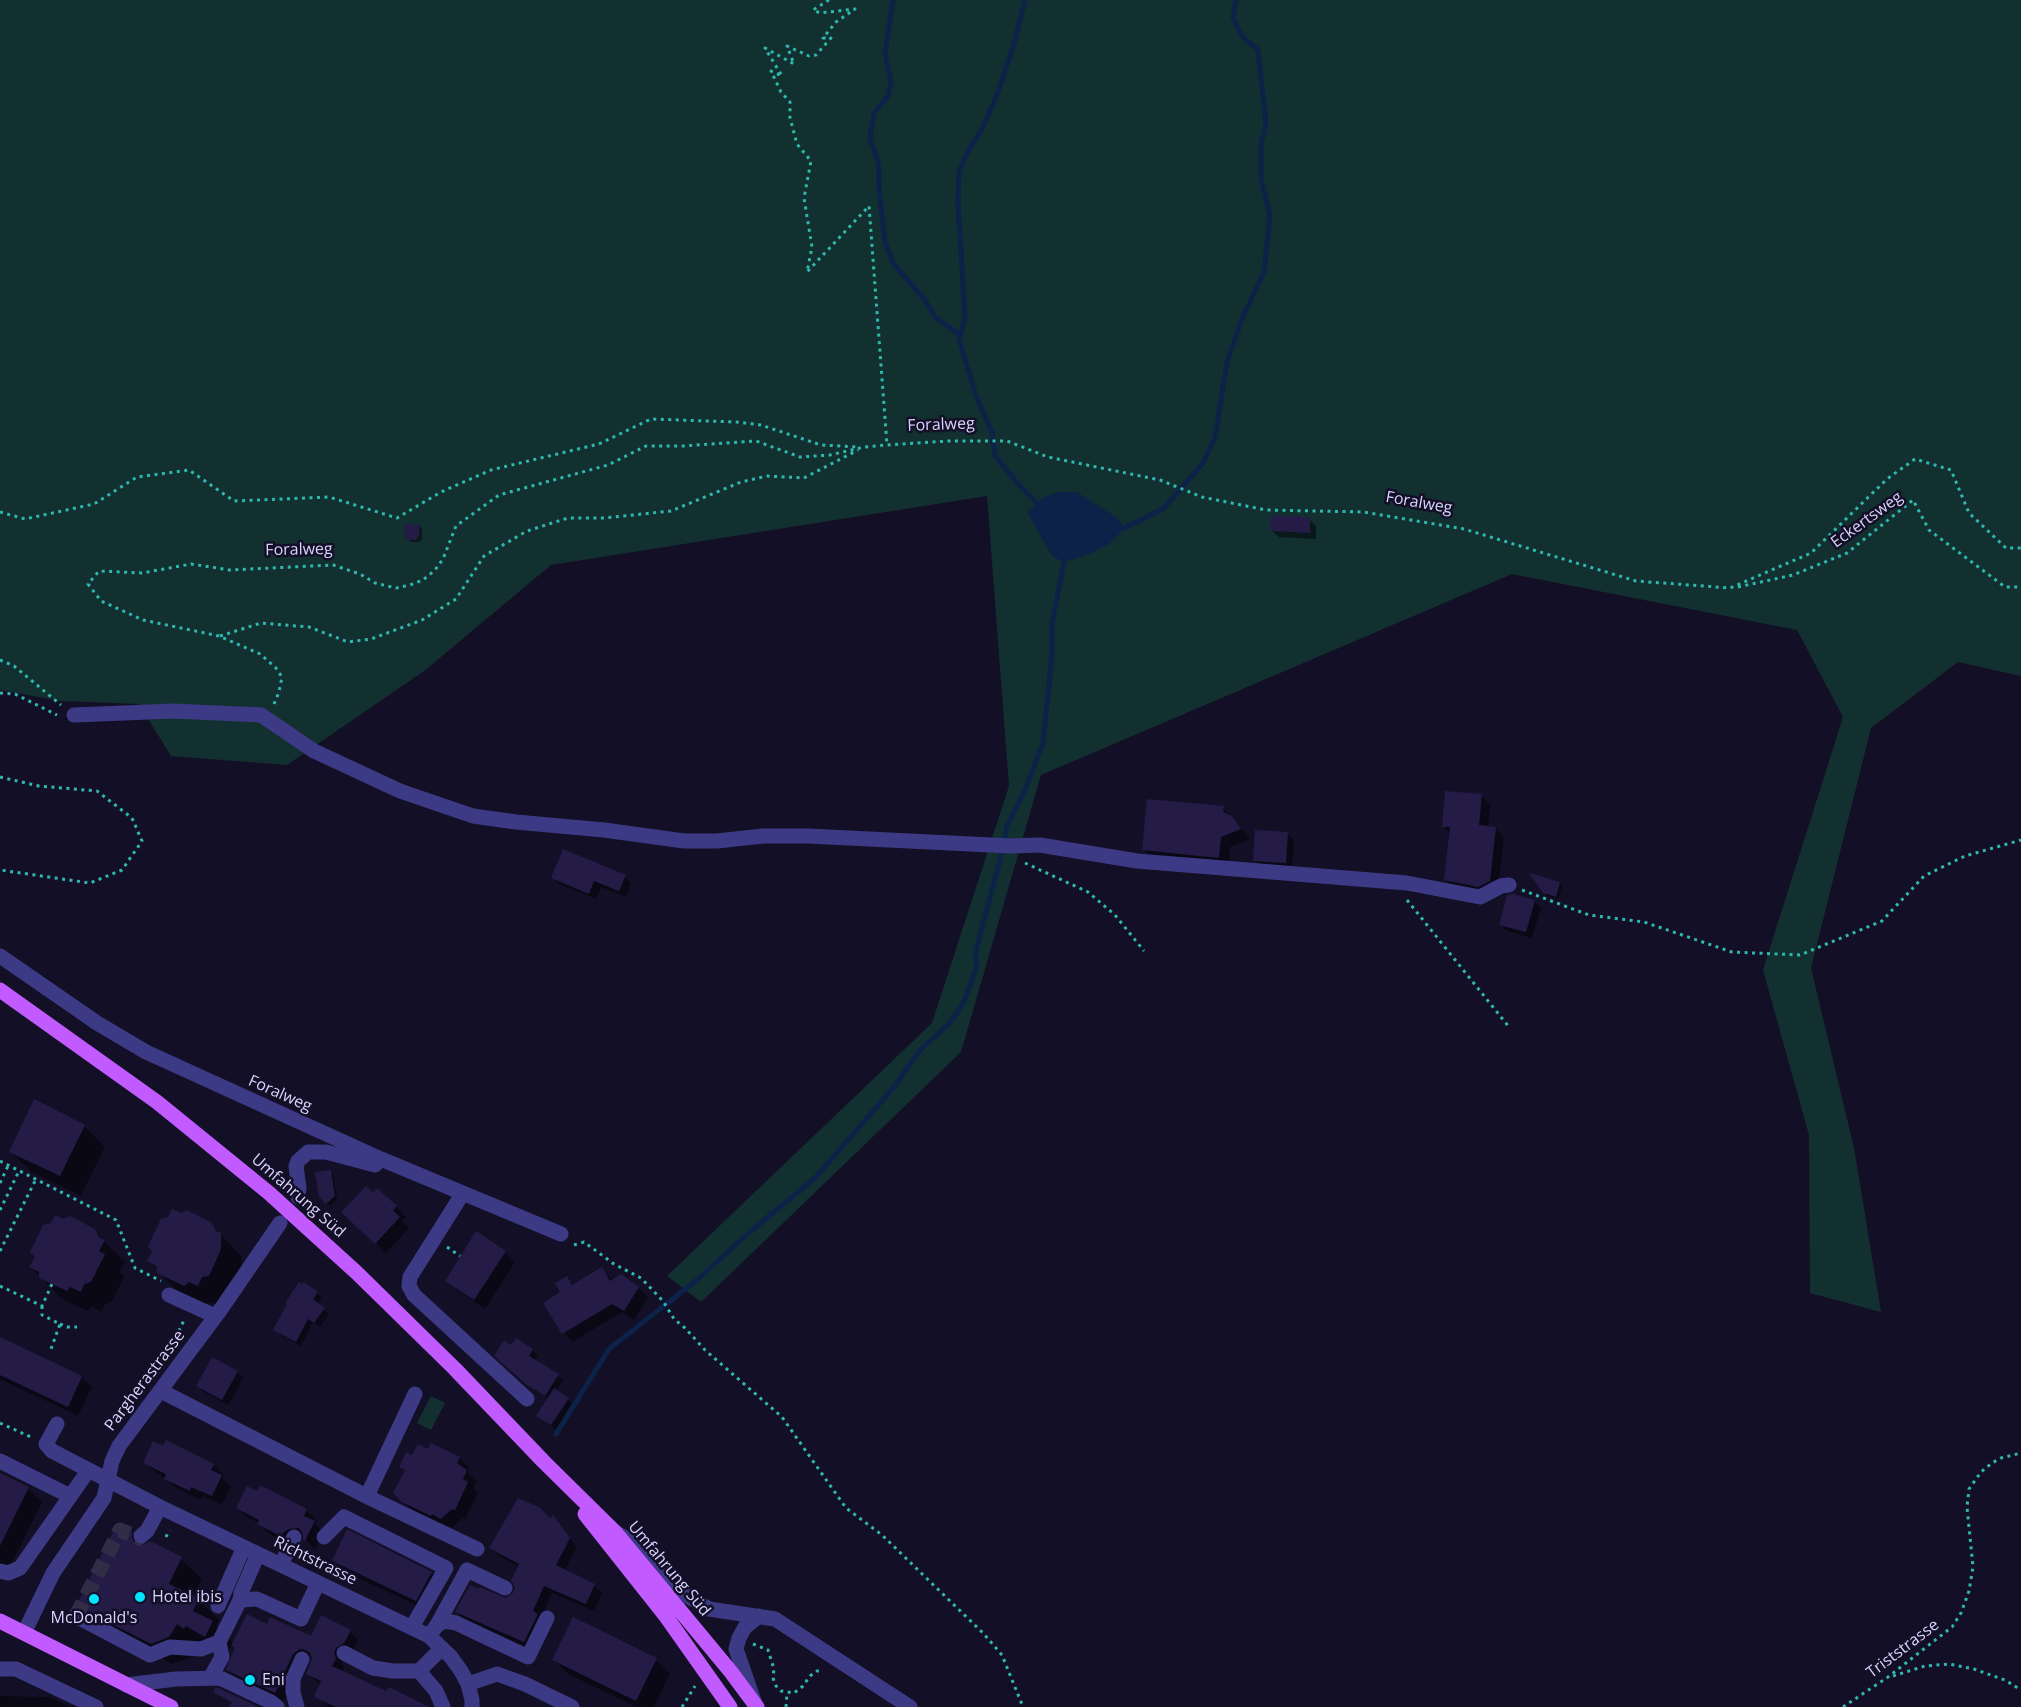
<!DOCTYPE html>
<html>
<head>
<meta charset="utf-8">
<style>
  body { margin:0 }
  canvas { display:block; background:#130f26 }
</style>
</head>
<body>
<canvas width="2021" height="1707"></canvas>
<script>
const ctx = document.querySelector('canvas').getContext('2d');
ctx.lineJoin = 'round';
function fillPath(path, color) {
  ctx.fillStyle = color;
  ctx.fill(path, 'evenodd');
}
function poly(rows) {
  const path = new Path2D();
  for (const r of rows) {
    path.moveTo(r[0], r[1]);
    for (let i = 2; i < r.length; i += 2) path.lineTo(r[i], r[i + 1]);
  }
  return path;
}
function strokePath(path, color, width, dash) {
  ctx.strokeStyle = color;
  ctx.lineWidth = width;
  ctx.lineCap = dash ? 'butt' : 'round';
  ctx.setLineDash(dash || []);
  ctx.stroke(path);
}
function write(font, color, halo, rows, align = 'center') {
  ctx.font = font + ' "Open Sans",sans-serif';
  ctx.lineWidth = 5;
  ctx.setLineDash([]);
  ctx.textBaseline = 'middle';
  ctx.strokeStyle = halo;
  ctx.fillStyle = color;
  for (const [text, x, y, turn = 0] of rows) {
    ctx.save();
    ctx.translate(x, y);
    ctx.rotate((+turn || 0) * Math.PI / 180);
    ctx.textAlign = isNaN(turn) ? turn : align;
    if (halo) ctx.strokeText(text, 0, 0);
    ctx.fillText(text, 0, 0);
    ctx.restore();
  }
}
fillPath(poly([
  [0,0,2021,0,2021,676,1958,662,1871,728,1811,968,1854,1148,1881,1312,1810,1293,1809,1135,1763,970,1843,717,1797,630,1512,574,1041,775,961,1052,701,1302,667,1276,932,1023,1009,786,987,496,551,565,424,671,287,765,171,756,139,704,61,701,0,690],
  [431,1396,445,1403,431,1430,417,1423]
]), '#12302f');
fillPath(poly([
  [1058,492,1077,492,1116,517,1125,528,1109,544,1087,555,1064,562,1052,556,1027,512,1043,498]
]), '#0c2248');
fillPath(poly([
  [1309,519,1316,526,1316,539,1279,537,1272,531],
  [420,526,422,529,422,539,419,542,411,542,408,539],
  [1481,795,1490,804,1488,828,1495,828,1504,837,1498,890,1455,889,1446,880,1451,834,1443,827],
  [1223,808,1250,839,1230,847,1229,867,1153,859,1143,849],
  [1287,834,1294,840,1292,869,1261,867,1255,860],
  [552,877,625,877,631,883,626,897,601,887,596,899,559,884],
  [1560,883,1562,886,1559,899,1547,896,1544,892],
  [1534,901,1541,908,1532,938,1507,931,1500,924],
  [84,1126,105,1147,81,1196,32,1172,11,1152],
  [330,1171,333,1174,337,1199,330,1206,320,1196],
  [373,1195,396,1207,406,1217,402,1221,409,1228,386,1253,353,1222],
  [211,1224,241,1256,242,1270,219,1306,210,1302,205,1306,180,1293,149,1261],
  [94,1230,125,1262,120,1272,124,1276,112,1302,104,1305,102,1312,92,1307,88,1311,62,1299,31,1267],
  [505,1252,515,1262,485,1309,457,1290,447,1280],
  [602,1269,613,1281,638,1288,648,1297,634,1320,622,1312,573,1342,564,1333,562,1293,567,1278,574,1286],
  [317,1293,322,1298,317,1304,329,1314,320,1327,313,1322,301,1346,280,1334,275,1329],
  [0,1338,81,1377,92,1387,78,1416,0,1379],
  [512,1348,532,1350,538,1355,534,1361,563,1380,556,1391,575,1405,558,1431,538,1415,549,1399,534,1390,496,1356],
  [237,1372,243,1378,229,1405,204,1392,198,1386],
  [429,1451,459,1458,469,1468,467,1472,477,1482,473,1489,478,1493,465,1519,463,1518,452,1528,442,1523,441,1525,414,1512,403,1501,406,1472,401,1466,413,1457],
  [145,1463,214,1465,224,1475,222,1478,231,1487,222,1505,202,1496,200,1500,176,1488],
  [0,1474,28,1489,42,1502,5,1577,0,1574],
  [260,1487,307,1511,317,1521,315,1524,324,1532,315,1550,305,1538,300,1538,292,1546,269,1534,259,1523,248,1518,238,1508,257,1493],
  [553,1517,577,1547,564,1571,594,1586,602,1593,594,1611,552,1593,541,1618,532,1649,465,1620,457,1612,505,1599,515,1594,519,1567,499,1556,491,1548],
  [348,1532,432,1573,442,1583,426,1610,344,1571,334,1560],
  [131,1533,144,1546,181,1559,202,1579,193,1597,198,1600,219,1620,216,1626,234,1644,268,1626,312,1638,350,1631,358,1640,352,1652,344,1657,342,1662,344,1668,342,1672,386,1693,425,1707,329,1707,316,1696,321,1685,308,1674,314,1655,301,1664,284,1701,236,1678,228,1670,236,1648,232,1645,226,1656,198,1644,190,1658,172,1664,98,1627,77,1606],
  [574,1619,656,1660,670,1673,654,1707,636,1707,568,1674,554,1660],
  [0,1696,50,1697,70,1707,0,1707]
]), '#0007');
strokePath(poly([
  [893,0,885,53,891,82,888,96,874,113,870,138,879,165,879,188,885,242,893,263,925,300,935,317,960,335],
  [1025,0,1014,44,997,95,982,129,967,153,959,172,958,202,965,318,959,339,976,396,992,432,995,456,1020,486,1037,503],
  [1125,528,1164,508,1203,463,1215,438,1227,362,1242,319,1264,272,1270,215,1261,179,1261,144,1266,124,1258,50,1241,35,1233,18,1236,0],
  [556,1434,609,1349,697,1280,752,1230,815,1178,894,1087,920,1050,949,1024,964,1002,977,965,975,954,1001,856,1007,826,1025,790,1043,743,1052,655,1052,624,1064,562]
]), '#0c2248', 5);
fillPath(poly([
  [1271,515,1310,517,1310,533,1271,531],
  [405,524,420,525,419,536,416,540,407,540,404,535],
  [1445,791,1482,794,1479,825,1496,827,1490,881,1478,887,1444,880,1450,827,1442,827],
  [1147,799,1224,806,1223,812,1232,816,1241,829,1221,837,1219,858,1142,850],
  [1255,830,1288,832,1286,863,1253,861],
  [563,849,626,875,619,891,594,881,589,894,551,878],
  [1529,873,1560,882,1556,897,1543,893],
  [1513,894,1535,900,1526,932,1499,925,1507,895],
  [34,1099,85,1125,60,1176,9,1152],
  [331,1170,335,1196,326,1204,319,1197,315,1172],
  [366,1186,373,1193,377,1188,397,1206,393,1210,400,1217,375,1244,341,1212],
  [172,1209,181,1213,187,1210,212,1223,216,1231,221,1233,221,1249,209,1276,202,1277,198,1286,189,1282,184,1286,157,1273,156,1266,147,1261,152,1252,148,1246,161,1219,168,1217],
  [55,1215,63,1219,70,1216,95,1229,99,1237,105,1240,99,1251,105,1254,91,1282,84,1284,81,1292,70,1287,67,1291,39,1278,39,1272,29,1267,35,1257,30,1252,43,1225,51,1223],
  [476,1231,506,1251,474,1300,445,1281],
  [602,1267,610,1281,621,1274,639,1287,624,1311,612,1304,562,1334,543,1303,560,1292,555,1283,567,1276,572,1285],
  [299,1282,302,1284,304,1282,318,1292,313,1299,325,1308,314,1323,308,1319,296,1342,273,1330,287,1304,285,1303],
  [0,1337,82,1376,68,1407,0,1375],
  [516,1338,533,1349,529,1356,559,1374,545,1396,527,1385,494,1356,504,1340,511,1345],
  [212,1357,238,1371,222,1400,196,1386],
  [554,1388,569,1398,551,1425,536,1416],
  [166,1440,214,1464,211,1470,222,1475,212,1496,191,1487,190,1491,164,1479,166,1474,143,1463,153,1441,163,1446],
  [431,1443,460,1457,457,1463,467,1470,463,1479,468,1482,455,1510,452,1509,441,1519,432,1514,431,1516,402,1502,393,1493,405,1470,399,1467,406,1452,412,1455,418,1444,428,1449],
  [0,1473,29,1487,0,1546],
  [260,1485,307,1509,304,1516,315,1521,304,1542,302,1532,299,1528,289,1529,284,1532,281,1536,257,1524,259,1520,236,1508,247,1486,257,1491],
  [518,1498,539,1507,550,1518,553,1515,570,1538,556,1565,595,1584,586,1604,544,1586,533,1611,538,1614,524,1642,455,1612,470,1585,479,1589,480,1587,505,1598,513,1593,515,1587,511,1581,519,1564,489,1548],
  [117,1524,132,1532,132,1538,137,1545,143,1545,150,1541,182,1557,169,1584,199,1598,193,1611,213,1621,205,1637,186,1626,184,1629,177,1624,169,1637,151,1644,76,1606],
  [347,1529,432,1572,416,1601,332,1561],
  [247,1614,267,1624,270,1617,311,1636,321,1615,351,1630,344,1643,336,1648,334,1653,336,1658,332,1666,386,1691,389,1687,429,1707,336,1707,314,1697,321,1681,306,1674,312,1659,310,1653,305,1650,300,1649,293,1654,275,1693,226,1670,235,1647,231,1646],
  [573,1617,657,1658,636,1701,552,1660],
  [215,1688,218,1688,259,1707,229,1707,232,1702,213,1692]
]), '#241b47');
strokePath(poly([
  [76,1616,120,1530,139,1538,141,1536]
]), '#312d47', 15, [15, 8]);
strokePath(poly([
  [829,0,813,10,820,13,855,9,836,22,823,38,831,38,816,55,809,56,787,46,794,64,765,48,782,76,771,71,781,92,790,102,790,118,797,144,811,161,804,198,812,247,807,272,869,206,887,445],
  [0,512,25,519,94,504,137,477,189,470,234,501,329,497,397,518,441,492,491,470,599,444,651,419,736,422,761,425,821,445,859,447],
  [1738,587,1793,575,1847,553,1913,500,1929,530,2005,587,2021,587],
  [220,636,261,623,309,627,348,642,371,639,422,620,456,599,484,556,527,531,568,518,604,518,671,511,741,482,767,476,804,478,858,450],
  [0,660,14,666,61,705],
  [0,693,15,694,57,715],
  [274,704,279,692,282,677,276,668,260,654,219,636,143,620,101,601,88,584,99,571,142,573,191,564,230,570,333,565,360,574,375,583,396,588,410,585,423,580,435,570,443,559,456,526,499,495,608,465,646,446,683,446,756,441,800,457,830,455,864,447,887,445,949,441,1007,441,1048,457,1160,480,1202,497,1266,510,1364,512,1464,529,1636,581,1730,588,1811,553,1887,479,1915,459,1951,470,1969,513,2006,548,2021,548],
  [0,777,39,786,97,791,132,818,142,841,122,870,90,883,0,870],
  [1025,863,1088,892,1115,915,1144,951],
  [1522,890,1589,915,1644,922,1732,952,1800,955,1882,921,1924,876,1965,856,2021,840],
  [1407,900,1509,1027],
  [0,1161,116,1220,135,1268,161,1281],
  [0,1183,8,1166],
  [0,1210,19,1171],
  [574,1245,584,1242,614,1264,641,1278,663,1301,674,1319,685,1328,705,1350,782,1417,846,1508,882,1535,983,1633,1002,1655,1023,1707],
  [447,1247,460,1256],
  [0,1251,36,1179],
  [0,1286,42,1306,52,1284],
  [42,1306,42,1315,60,1324,51,1349],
  [60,1324,67,1327,77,1327],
  [180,1336,177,1335,184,1320],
  [168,1351,177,1335],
  [0,1423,33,1438],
  [166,1537,169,1530],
  [753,1644,768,1650,774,1669,773,1678,776,1686,781,1691,794,1693,803,1686,810,1676,817,1671,823,1671],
  [1893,1676,1925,1666,1949,1664,1974,1669,2005,1680,2021,1690],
  [682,1707,695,1686],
  [786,1707,787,1693],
  [1843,1707,1888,1677,1952,1627,1961,1613,1969,1591,1973,1567,1967,1507,1969,1489,1981,1472,1992,1463,2001,1458,2021,1453]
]), '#2fb8b0', 3, [3, 4.5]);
strokePath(poly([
  [74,715,173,711,261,715,314,751,400,791,473,816,516,822,604,830,684,841,717,841,763,836,808,836,1011,846,1040,845,1137,861,1407,883,1480,897,1501,886,1509,885],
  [0,956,97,1023,146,1052,381,1159,561,1234],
  [463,1193,410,1277,409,1286,414,1295,527,1399],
  [298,1197,299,1188,296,1166,298,1161,308,1152,326,1152,375,1165,381,1159],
  [169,1295,215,1316],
  [161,1391,370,1498,477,1549],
  [57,1424,46,1444,52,1451,160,1507,429,1636,451,1657,461,1671,468,1684,472,1700,472,1707],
  [0,1461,70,1496],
  [367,1496,415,1394],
  [615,1532,642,1548,689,1597,709,1609,775,1619,910,1707],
  [141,1536,147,1531,160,1507],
  [324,1537,344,1517,446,1568,412,1627],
  [281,1565,294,1537],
  [0,1571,8,1573,20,1568,88,1471],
  [240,1600,257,1599,301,1619,318,1583],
  [218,1606,244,1547],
  [76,1616,150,1655,170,1647,201,1649,219,1642,240,1600,241,1593,258,1554],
  [437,1625,467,1570,505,1588],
  [24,1633,53,1573,104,1498,112,1461,119,1446,221,1309,280,1223],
  [429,1636,437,1625,445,1621,456,1623,528,1657,547,1618],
  [442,1648,419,1671,436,1691,443,1707],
  [344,1653,373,1668,393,1671,419,1671],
  [0,1669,16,1669,96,1707],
  [210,1678,222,1657,219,1642],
  [468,1684,497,1674,525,1684,572,1707],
  [126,1685,176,1679,220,1678,271,1702,277,1707],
  [754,1701,736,1649,739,1638,745,1627,759,1616],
  [297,1707,293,1692,293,1679,302,1659]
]), '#3d3a85', 15);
strokePath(poly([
  [0,990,157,1102,269,1193,357,1273,455,1369,544,1462,615,1532,731,1672,757,1707],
  [585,1514,665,1615,730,1707],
  [0,1621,171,1707]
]), '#c25bff', 15);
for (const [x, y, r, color] of [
  [140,1597,6,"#00e5ff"],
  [94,1599,6,"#00e5ff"],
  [250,1680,6,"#00e5ff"]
]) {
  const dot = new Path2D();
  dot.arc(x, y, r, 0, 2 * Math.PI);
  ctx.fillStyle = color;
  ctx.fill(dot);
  strokePath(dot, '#130f26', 2);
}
write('16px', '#d9d4ff', '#130f26', [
  ["Foralweg",941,425,-2],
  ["Foralweg",1419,503,10],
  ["Eckertsweg",1867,520,-36],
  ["Foralweg",299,550,-1],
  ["Foralweg",280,1094,24],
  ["Umfahrung Süd",298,1196,41],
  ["Pargherastrasse",145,1381,-53],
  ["Richtstrasse",315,1561,26],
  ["Umfahrung Süd",669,1569,50],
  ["Triststrasse",1903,1649,-37]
]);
write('16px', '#d9d4ff', '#130f26', [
  ["Hotel ibis",152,1597],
  ["McDonald's",94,1618,"center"],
  ["Eni",262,1680]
], 'left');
</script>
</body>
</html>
